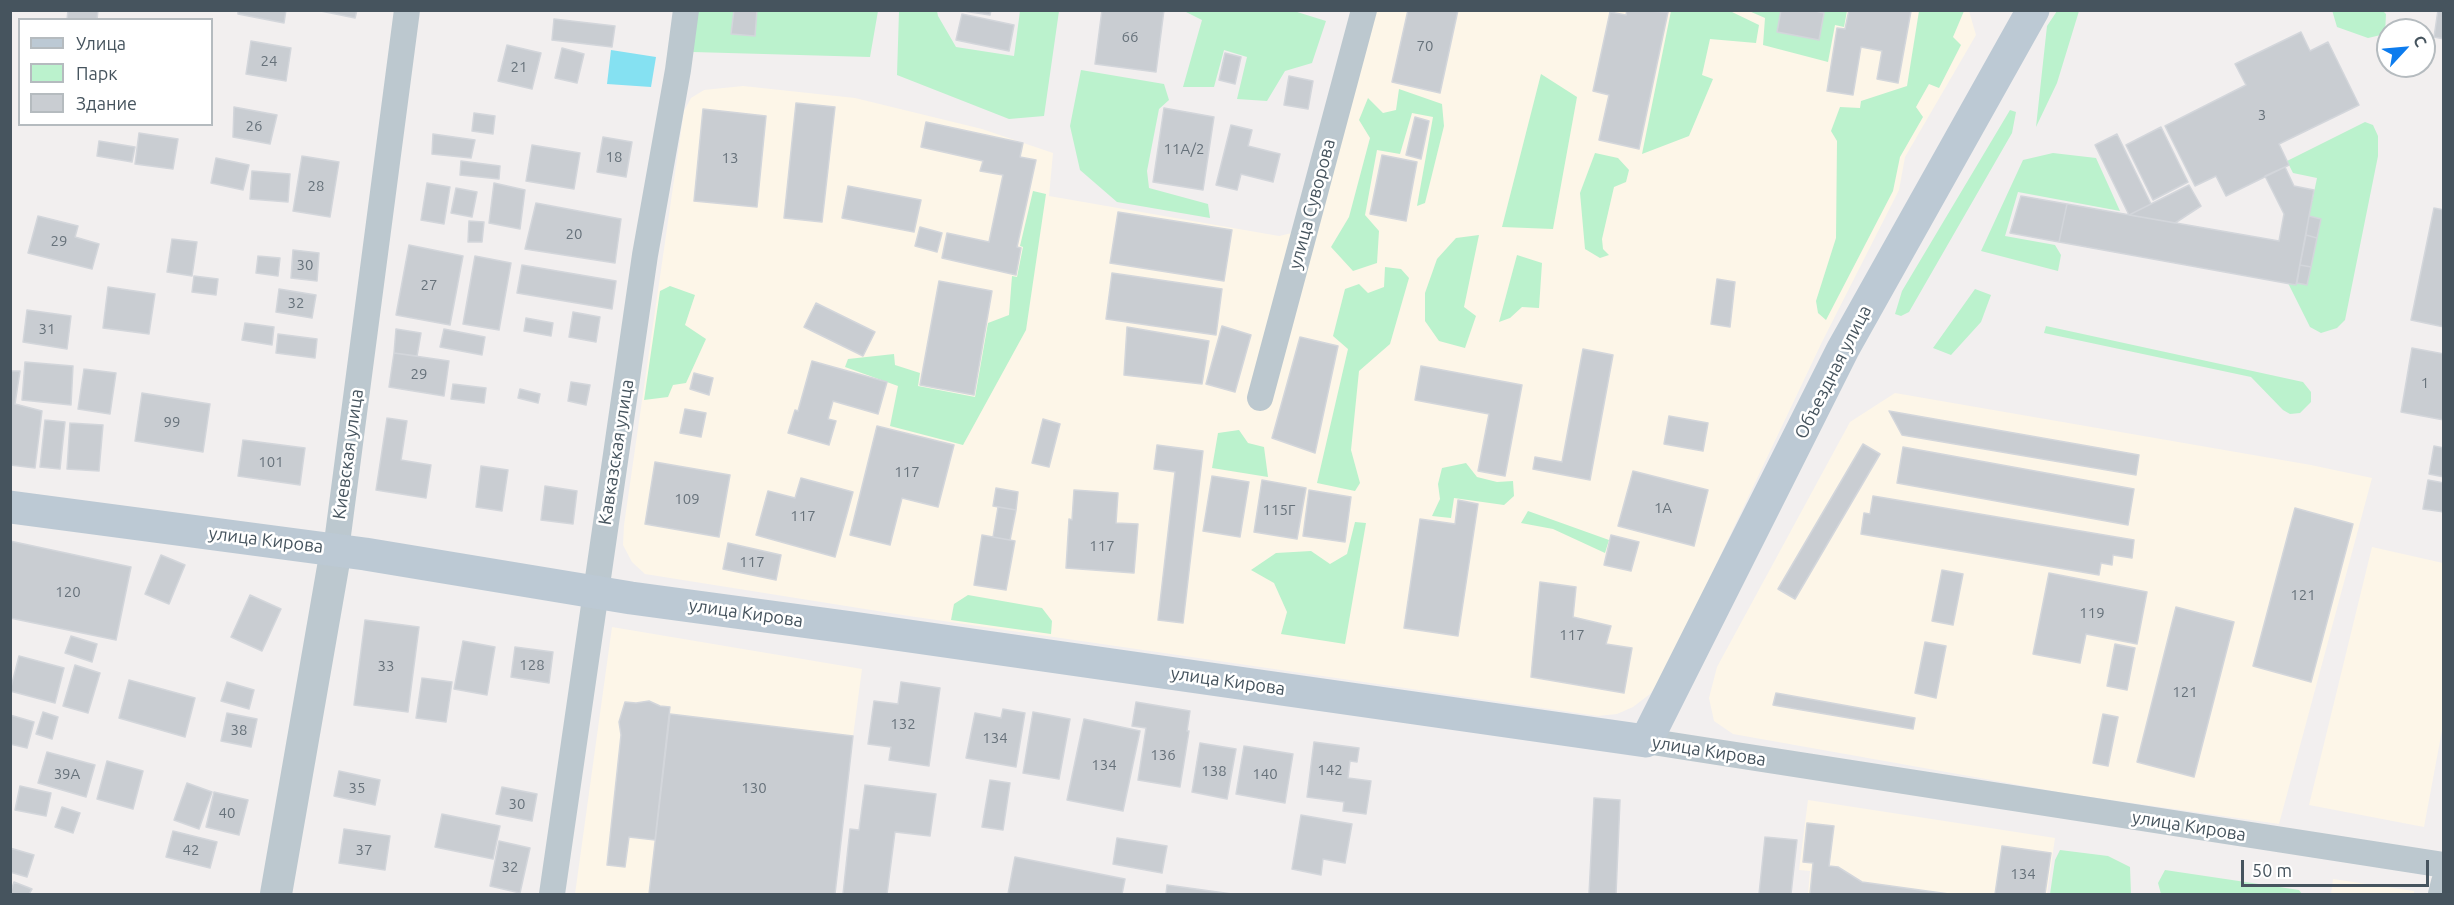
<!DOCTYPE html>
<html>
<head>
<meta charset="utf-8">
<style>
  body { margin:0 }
  #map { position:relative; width:2454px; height:905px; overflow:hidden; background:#f2efef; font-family:Ubuntu,sans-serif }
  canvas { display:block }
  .frame { position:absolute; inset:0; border:12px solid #46545e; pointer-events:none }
  .legend { position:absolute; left:18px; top:18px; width:195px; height:108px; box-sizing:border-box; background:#fff; border:2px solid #b5bbbf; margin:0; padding:8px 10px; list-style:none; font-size:18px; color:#46545e }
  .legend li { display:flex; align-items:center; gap:12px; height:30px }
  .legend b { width:30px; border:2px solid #b5bbbf }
  .north { position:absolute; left:2376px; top:18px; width:60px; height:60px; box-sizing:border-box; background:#fff; border:2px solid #b5bbbf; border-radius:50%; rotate:64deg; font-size:16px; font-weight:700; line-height:24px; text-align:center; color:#46545e }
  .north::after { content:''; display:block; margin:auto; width:21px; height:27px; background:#0d7cee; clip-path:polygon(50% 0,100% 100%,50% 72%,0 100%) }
  .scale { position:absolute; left:2241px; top:860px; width:188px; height:27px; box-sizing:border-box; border:3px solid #46545e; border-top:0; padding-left:8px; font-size:18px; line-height:21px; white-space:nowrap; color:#46545e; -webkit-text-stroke:4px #fff; paint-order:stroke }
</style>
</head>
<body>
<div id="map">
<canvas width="2454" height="905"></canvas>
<div class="frame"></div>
<ul class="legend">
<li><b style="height:8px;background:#bcc9d4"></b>Улица</li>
<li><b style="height:16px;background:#bbf2cd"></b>Парк</li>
<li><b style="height:16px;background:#c9cdd2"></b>Здание</li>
</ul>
<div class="north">С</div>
<div class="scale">50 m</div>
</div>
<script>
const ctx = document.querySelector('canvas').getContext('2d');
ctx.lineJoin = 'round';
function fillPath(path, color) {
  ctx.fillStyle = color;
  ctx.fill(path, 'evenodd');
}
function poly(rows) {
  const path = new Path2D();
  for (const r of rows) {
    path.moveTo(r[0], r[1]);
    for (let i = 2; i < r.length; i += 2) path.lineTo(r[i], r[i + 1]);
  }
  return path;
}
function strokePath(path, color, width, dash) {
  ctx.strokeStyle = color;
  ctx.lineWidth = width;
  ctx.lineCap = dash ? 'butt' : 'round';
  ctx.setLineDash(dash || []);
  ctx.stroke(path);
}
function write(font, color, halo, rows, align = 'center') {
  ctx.font = font + ' Ubuntu,sans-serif';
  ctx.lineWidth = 5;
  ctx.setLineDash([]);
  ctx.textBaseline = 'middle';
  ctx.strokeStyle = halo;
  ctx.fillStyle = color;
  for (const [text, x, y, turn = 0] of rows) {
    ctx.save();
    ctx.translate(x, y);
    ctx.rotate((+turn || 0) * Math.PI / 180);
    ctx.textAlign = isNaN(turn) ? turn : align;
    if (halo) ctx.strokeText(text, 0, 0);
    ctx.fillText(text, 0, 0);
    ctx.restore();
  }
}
fillPath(poly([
  [1369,11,1969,11,1976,35,1905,157,1899,190,1822,342,1663,676,1650,694,1633,707,1617,714,1598,716,909,616,645,574,632,562,623,545,624,525,684,111,691,98,704,90,743,86,855,98,982,129,1053,153,1049,196,1279,236,1318,227],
  [1895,393,2311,465,2372,478,2279,824,2070,794,1733,734,1714,721,1709,698,1717,667,1850,422],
  [2372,547,2443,563,2443,725,2424,827,2309,805],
  [612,627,862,669,832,894,575,894],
  [1808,800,2055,838,2047,894,1808,894,1810,871,1799,870],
  [2333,879,2414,891,2414,894,2331,894]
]), '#fdf6e8');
fillPath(poly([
  [2332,10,2383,11,2386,14,2385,34,2368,38,2337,27],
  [697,11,878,11,870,57,693,52],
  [899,11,937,11,938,16,956,47,1014,56,1020,11,1059,11,1044,116,1009,119,897,75],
  [1184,11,1294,11,1326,21,1312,63,1285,71,1267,101,1237,99,1247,57,1224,50,1214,87,1183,87,1202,20],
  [1671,11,1730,11,1759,25,1756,43,1710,39,1702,75,1713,79,1689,136,1642,154],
  [1749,11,1847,11,1844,27,1835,25,1828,62,1763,45,1765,18],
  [1919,11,1964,11,1953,37,1961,45,1939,88,1929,84,1916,107,1923,117,1900,157,1893,191,1826,320,1818,313,1816,301,1836,238,1837,141,1831,131,1840,107,1860,108,1861,101,1907,86],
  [2057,11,2079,11,2057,83,2036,127,2047,26],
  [1081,70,1164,84,1169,100,1159,109,1147,171,1149,188,1208,204,1210,218,1117,202,1080,170,1070,126],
  [1541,74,1577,97,1553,229,1502,227],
  [1399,89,1442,104,1444,126,1425,203,1417,206,1433,117,1412,113,1400,154,1377,150,1365,215,1379,231,1377,263,1353,271,1331,247,1349,217,1370,138,1359,120,1368,98,1383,113,1396,110],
  [2010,110,2016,112,2012,133,1909,312,1901,316,1895,314,1902,291],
  [2365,122,2373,125,2378,136,2378,156,2345,320,2337,328,2321,333,2310,327,2287,281,2307,285,2321,219,2309,216,2317,178,2293,173,2287,161],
  [1595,153,1618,158,1629,170,1626,182,1614,187,1602,239,1603,249,1609,255,1600,258,1585,249,1580,193],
  [2053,153,2096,158,2120,211,2018,192,2005,236,2055,245,2061,255,2058,271,1981,251,2023,160],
  [1033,191,1046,194,1026,330,963,445,890,426,898,386,845,367,848,359,894,354,895,365,920,373,918,386,975,397,988,323,1009,315,1012,276,1017,277,1023,247,1020,246],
  [1479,235,1464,307,1476,316,1465,348,1439,341,1425,321,1425,293,1437,259,1456,238],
  [1517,255,1542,263,1539,308,1522,307,1510,318,1499,322],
  [1385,267,1401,269,1409,278,1390,344,1359,371,1351,450,1360,483,1355,491,1317,483,1348,349,1333,336,1345,289,1359,284,1368,293,1384,287],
  [670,286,695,295,685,325,706,339,686,383,673,385,668,397,644,400,660,291],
  [1975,289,1991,295,1981,322,1951,355,1933,348],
  [2046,326,2303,382,2311,392,2311,402,2300,413,2290,414,2283,410,2251,377,2044,333],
  [1239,430,1248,443,1264,447,1268,477,1212,468,1218,433],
  [1466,463,1477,477,1497,482,1513,481,1514,496,1504,505,1454,498,1451,518,1432,516,1440,499,1438,484,1442,468],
  [1528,511,1609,540,1605,553,1553,529,1521,523],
  [1355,522,1366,523,1345,644,1281,634,1287,612,1274,583,1251,570,1276,553,1311,551,1330,564,1347,554],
  [968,595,1042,608,1052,621,1051,634,951,620,954,604],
  [2060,850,2108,856,2130,867,2131,894,2050,894,2055,860],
  [2165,870,2299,890,2302,894,2161,894,2158,883]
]), '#bbf2cd');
fillPath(poly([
  [611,50,656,57,651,87,607,84]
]), '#85e1f2');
const building = poly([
  [68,10,98,10,97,20,67,20,68,10],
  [238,10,286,10,284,23,238,14,238,10],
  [316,10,357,10,355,18,316,10],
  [734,10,757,10,755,36,731,34,734,10],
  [957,10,991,10,990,15,957,10],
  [1102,10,1164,10,1156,72,1095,64,1102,10],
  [1408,10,1458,10,1440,93,1392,82,1408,10],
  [1627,10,1668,12,1639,149,1599,140,1609,95,1593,91,1610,12,1626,15,1627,10],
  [1781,10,1811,10,1824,13,1819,40,1777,32,1781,10],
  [1849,10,1911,11,1898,83,1877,79,1882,51,1861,47,1853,95,1827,91,1837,28,1845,29,1849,10],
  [2438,10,2444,10,2444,39,2434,37,2438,10],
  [962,14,1014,25,1009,51,956,40,962,14],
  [554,19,615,26,612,47,552,40,554,19],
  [2301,32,2310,51,2328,42,2359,105,2279,144,2289,165,2226,196,2216,176,2195,186,2165,126,2246,85,2235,64,2301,32],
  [251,41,291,48,286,81,246,74,251,41],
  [507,45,541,53,532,89,498,81,507,45],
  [562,48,584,54,577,83,555,78,562,48],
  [1225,53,1241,57,1235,84,1219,80,1225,53],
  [1289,76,1313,81,1308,109,1284,105,1289,76],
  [796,103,835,107,822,222,784,218,796,103],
  [234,107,277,115,270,144,233,137,234,107],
  [1164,108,1214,117,1203,190,1153,182,1164,108],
  [703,109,766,116,757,207,694,201,703,109],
  [474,113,495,116,493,134,472,131,474,113],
  [1415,117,1429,121,1421,159,1406,155,1415,117],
  [926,122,1023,143,1020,157,1036,160,1017,247,1021,248,1016,275,942,258,947,233,989,242,1003,175,980,171,983,161,921,147,926,122],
  [1231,125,1252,130,1248,146,1280,154,1273,182,1241,174,1237,190,1216,185,1231,125],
  [2161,127,2188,182,2153,200,2126,145,2161,127],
  [139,133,178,139,173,169,135,164,139,133],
  [433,134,475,140,471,158,432,154,433,134],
  [2117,134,2151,204,2129,215,2095,145,2117,134],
  [603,137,632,142,626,177,597,172,603,137],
  [99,141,135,147,132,162,97,156,99,141],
  [532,145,580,153,574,189,526,181,532,145],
  [1382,155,1417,162,1406,221,1370,214,1382,155],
  [302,156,339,162,330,217,293,211,302,156],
  [216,158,249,165,243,190,211,183,216,158],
  [461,161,500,166,499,179,460,175,461,161],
  [2285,167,2294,186,2314,190,2296,285,2059,242,2067,204,2279,241,2284,214,2265,176,2285,167],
  [252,171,290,174,288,202,250,199,252,171],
  [427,183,450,187,444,224,421,220,427,183],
  [494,183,525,190,520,229,489,223,494,183],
  [2189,185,2201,206,2175,223,2129,215,2189,185],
  [848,186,921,200,914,232,842,218,848,186],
  [456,188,477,192,472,217,451,213,456,188],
  [2021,196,2067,204,2059,242,2010,233,2021,196],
  [536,203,621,219,615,263,525,249,536,203],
  [2434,208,2444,210,2444,327,2411,320,2434,208],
  [1118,212,1232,230,1224,281,1110,263,1118,212],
  [38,216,78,226,75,237,99,244,92,269,28,253,38,216],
  [2309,216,2321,219,2317,238,2306,235,2309,216],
  [469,221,484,222,482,242,468,242,469,221],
  [920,227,942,233,937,252,915,246,920,227],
  [2306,235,2317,238,2311,267,2300,265,2306,235],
  [172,239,197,242,192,276,167,272,172,239],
  [409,245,463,256,450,325,396,315,409,245],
  [293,250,319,253,317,281,291,278,293,250],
  [258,256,280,258,278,276,256,273,258,256],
  [475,256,511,263,499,330,463,324,475,256],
  [522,265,616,281,612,309,517,293,522,265],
  [2300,265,2311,267,2307,285,2297,283,2300,265],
  [1112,273,1222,289,1216,335,1106,319,1112,273],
  [194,276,218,279,216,295,192,292,194,276],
  [1717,279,1735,282,1730,327,1711,324,1717,279],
  [939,281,992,291,974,395,920,385,939,281],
  [108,287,155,294,149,334,103,328,108,287],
  [279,289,316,295,312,318,276,312,279,289],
  [816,303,875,332,863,356,804,327,816,303],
  [27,310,71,316,67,349,23,342,27,310],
  [573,312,600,317,596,342,569,337,573,312],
  [526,318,553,323,551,336,524,331,526,318],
  [245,323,274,327,272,345,242,340,245,323],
  [1222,326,1251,335,1235,392,1206,384,1222,326],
  [1127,327,1209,341,1202,384,1124,375,1127,327],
  [396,329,421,333,417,356,394,353,396,329],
  [444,329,485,337,482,355,440,347,444,329],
  [278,334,317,339,315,358,276,353,278,334],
  [1300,337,1338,346,1315,453,1272,438,1300,337],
  [2412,348,2444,354,2444,420,2401,412,2412,348],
  [1583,349,1613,355,1590,480,1533,469,1535,457,1562,462,1583,349],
  [394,353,449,361,444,396,389,387,394,353],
  [812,361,887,382,878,414,833,401,828,419,836,421,829,445,788,433,795,410,798,411,812,361],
  [25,362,73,366,71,405,22,400,25,362],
  [1421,366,1522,385,1505,476,1478,471,1489,414,1415,400,1421,366],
  [84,369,116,373,110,414,78,409,84,369],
  [10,371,20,371,15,404,42,411,35,468,10,465,10,371],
  [694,373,713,378,709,395,690,389,694,373],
  [571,382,590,385,586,405,568,401,571,382],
  [453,384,486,388,484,403,451,399,453,384],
  [520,389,540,394,538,403,518,398,520,389],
  [142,393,210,404,203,452,135,441,142,393],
  [685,409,706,413,701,437,680,433,685,409],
  [1889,411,2139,455,2136,475,1902,435,1889,411],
  [1669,416,1708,423,1703,451,1664,444,1669,416],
  [387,418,407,421,401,460,431,465,426,498,376,490,387,418],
  [1043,419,1060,424,1049,467,1032,463,1043,419],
  [45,420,65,422,60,469,40,467,45,420],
  [70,423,103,425,99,471,67,469,70,423],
  [877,426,954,445,938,507,902,498,890,545,850,535,877,426],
  [243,440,305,448,300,485,238,476,243,440],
  [1863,444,1880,454,1795,599,1778,589,1863,444],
  [1157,445,1203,451,1183,623,1158,620,1175,472,1154,469,1157,445],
  [2434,446,2444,448,2444,477,2429,474,2434,446],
  [1903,447,2134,489,2128,525,1897,483,1903,447],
  [655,462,730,475,719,537,645,524,655,462],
  [481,466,508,470,502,511,476,507,481,466],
  [1633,471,1708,490,1694,546,1618,526,1633,471],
  [1212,476,1249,482,1240,537,1203,531,1212,476],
  [801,478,853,492,835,557,756,535,768,491,795,498,801,478],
  [1262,480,1306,488,1297,539,1254,532,1262,480],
  [2428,480,2444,483,2444,512,2423,509,2428,480],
  [545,486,577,491,573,524,541,520,545,486],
  [996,488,1018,492,1016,510,993,506,996,488],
  [1074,490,1118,493,1116,523,1138,524,1134,573,1066,568,1069,519,1072,520,1074,490],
  [1309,490,1351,497,1345,542,1303,536,1309,490],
  [1873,496,2134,540,2132,558,2113,555,2112,565,2101,563,2099,575,1861,534,1864,513,1870,514,1873,496],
  [1458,500,1478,504,1458,636,1404,628,1420,519,1455,524,1458,500],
  [998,507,1016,510,1010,540,993,537,998,507],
  [2295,508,2353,524,2311,682,2253,666,2295,508],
  [982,535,1015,541,1006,590,974,585,982,535],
  [1611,535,1639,542,1631,571,1604,565,1611,535],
  [10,541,131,567,116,640,10,618,10,541],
  [728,543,781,555,776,580,723,569,728,543],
  [161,555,185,565,169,604,145,594,161,555],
  [1942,570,1963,574,1953,625,1932,621,1942,570],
  [2049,573,2147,592,2137,644,2086,634,2080,663,2033,654,2049,573],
  [1540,582,1576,587,1573,617,1611,626,1606,644,1632,648,1624,693,1531,677,1540,582],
  [250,595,281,609,262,651,231,637,250,595],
  [2176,607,2234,622,2194,777,2137,762,2176,607],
  [365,620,419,627,408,712,354,705,365,620],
  [71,636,97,644,92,662,65,653,71,636],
  [463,641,495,647,487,695,454,689,463,641],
  [1925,642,1946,646,1936,698,1915,693,1925,642],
  [2115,644,2135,648,2127,690,2107,686,2115,644],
  [515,647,553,652,549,683,511,677,515,647],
  [19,656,64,668,55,703,10,691,19,656],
  [75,665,100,673,88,713,63,706,75,665],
  [422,678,452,682,446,722,416,718,422,678],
  [129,680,195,698,185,737,119,718,129,680],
  [227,682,254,690,249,709,221,701,227,682],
  [901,682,940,688,929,766,889,760,891,747,868,744,874,701,898,704,901,682],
  [1776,693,1915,718,1913,729,1773,705,1776,693],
  [649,701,660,706,670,707,655,840,629,837,625,867,607,865,621,735,619,722,625,702,636,703,649,701],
  [1136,702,1190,711,1187,731,1189,731,1180,787,1138,780,1146,728,1132,726,1136,702],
  [1003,709,1025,713,1016,767,966,758,975,713,1001,718,1003,709],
  [43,712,58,717,52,739,36,734,43,712],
  [1033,712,1070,719,1059,779,1023,773,1033,712],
  [227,713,257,719,251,747,221,741,227,713],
  [670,714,853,736,835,894,649,894,670,714],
  [2103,714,2118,717,2108,766,2093,763,2103,714],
  [10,715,34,722,27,748,10,744,10,715],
  [1084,719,1140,731,1123,811,1067,800,1084,719],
  [1314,742,1359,748,1357,762,1350,761,1348,778,1371,781,1366,814,1343,811,1344,802,1307,797,1314,742],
  [1200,743,1236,749,1227,799,1192,792,1200,743],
  [1244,746,1293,754,1285,803,1236,794,1244,746],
  [47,752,95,765,86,797,38,783,47,752],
  [107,761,143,771,133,809,97,799,107,761],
  [339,771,380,780,375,805,334,796,339,771],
  [990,780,1010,783,1003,830,982,827,990,780],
  [187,783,212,792,199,829,174,820,187,783],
  [865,785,936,794,930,836,895,832,887,894,843,894,850,829,859,830,865,785],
  [20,786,51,793,46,816,15,810,20,786],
  [502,787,537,794,532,821,496,814,502,787],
  [214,792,248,800,239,835,206,827,214,792],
  [1594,798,1620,800,1616,894,1589,894,1594,798],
  [62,807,80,813,73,833,55,827,62,807],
  [442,814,500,826,493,859,435,847,442,814],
  [1301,815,1352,824,1345,863,1323,859,1321,875,1292,869,1301,815],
  [1807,823,1834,826,1829,866,1838,867,1862,882,1949,894,1810,894,1813,863,1803,862,1807,823],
  [344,829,390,836,385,870,339,863,344,829],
  [173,831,217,842,210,868,166,857,173,831],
  [1765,837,1797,840,1791,894,1759,894,1765,837],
  [1117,838,1167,846,1162,873,1113,864,1117,838],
  [499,841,530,848,520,893,490,886,499,841],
  [2002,846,2051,853,2045,894,1995,894,2002,846],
  [10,848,34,855,27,877,10,872,10,848],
  [1015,857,1125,879,1122,894,1008,894,1015,857],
  [14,882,32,889,29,894,10,894,14,882],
  [1167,885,1232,894,1166,894,1167,885]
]);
fillPath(building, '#c9cdd2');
strokePath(building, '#d3d6db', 1.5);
strokePath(poly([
  [1260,398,1364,10],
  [336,550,407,10],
  [1646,741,2444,865],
  [552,894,645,255,678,70,686,10],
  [2441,894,2444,882]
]), '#bcc8cf', 26);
strokePath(poly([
  [276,894,336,550]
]), '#bcc8cf', 32);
strokePath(poly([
  [10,507,365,554,631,598,853,628,1646,741,1843,349,2033,10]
]), '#bcc9d4', 33);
write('15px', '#67727b', null, [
  ["66",1130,37],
  ["70",1425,46],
  ["24",269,61],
  ["21",519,67],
  ["3",2262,115],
  ["26",254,126],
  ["11А/2",1184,149],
  ["18",614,157],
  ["13",730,158],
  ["28",316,186],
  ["20",574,234],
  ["29",59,241],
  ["30",305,265],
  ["27",429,285],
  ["32",296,303],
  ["31",47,329],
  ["29",419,374],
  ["1",2425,383],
  ["99",172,422],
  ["101",271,462],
  ["117",907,472],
  ["109",687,499],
  ["1А",1663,508],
  ["115Г",1279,510],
  ["117",803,516],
  ["117",1102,546],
  ["117",752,562],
  ["120",68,592],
  ["121",2303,595],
  ["119",2092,613],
  ["117",1572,635],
  ["128",532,665],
  ["33",386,666],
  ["121",2185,692],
  ["132",903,724],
  ["38",239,730],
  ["134",995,738],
  ["136",1163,755],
  ["134",1104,765],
  ["142",1330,770],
  ["138",1214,771],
  ["39А",67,774],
  ["140",1265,774],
  ["35",357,788],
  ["130",754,788],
  ["30",517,804],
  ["40",227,813],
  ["42",191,850],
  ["37",364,850],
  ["32",510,867],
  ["134",2023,874]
]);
write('18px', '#46545e', '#fff', [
  ["улица Суворова",1312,204,-75],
  ["Объездная улица",1833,372,-63],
  ["Кавказская улица",616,452,-81],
  ["Киевская улица",348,454,-82],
  ["улица Кирова",266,540,7],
  ["улица Кирова",746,613,8],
  ["улица Кирова",1228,681,8],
  ["улица Кирова",1709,751,9],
  ["улица Кирова",2189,826,9]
]);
</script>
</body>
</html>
